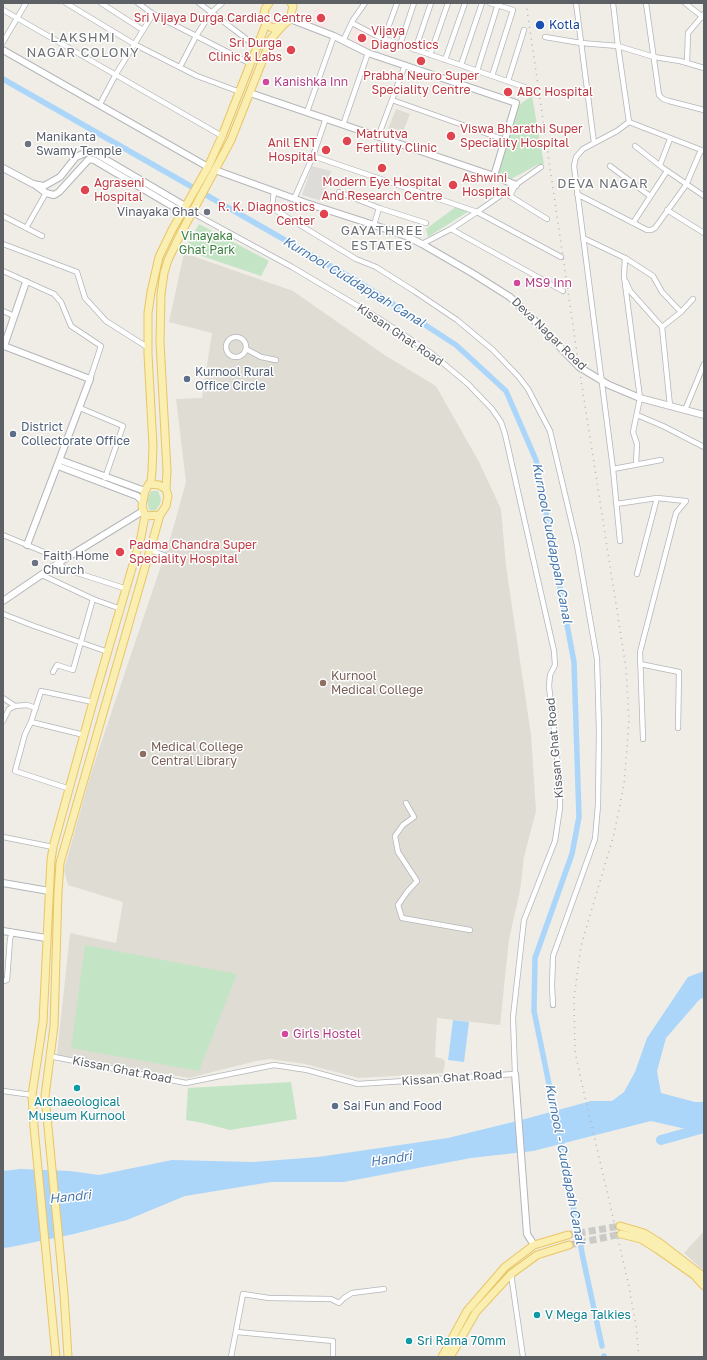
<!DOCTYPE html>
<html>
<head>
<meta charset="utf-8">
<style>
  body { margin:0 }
  #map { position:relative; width:707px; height:1360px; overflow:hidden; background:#efede6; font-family:"Golos Text",sans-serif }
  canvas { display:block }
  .frame { position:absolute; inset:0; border:4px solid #5d6165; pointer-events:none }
</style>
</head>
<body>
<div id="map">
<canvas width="707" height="1360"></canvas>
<div class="frame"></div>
</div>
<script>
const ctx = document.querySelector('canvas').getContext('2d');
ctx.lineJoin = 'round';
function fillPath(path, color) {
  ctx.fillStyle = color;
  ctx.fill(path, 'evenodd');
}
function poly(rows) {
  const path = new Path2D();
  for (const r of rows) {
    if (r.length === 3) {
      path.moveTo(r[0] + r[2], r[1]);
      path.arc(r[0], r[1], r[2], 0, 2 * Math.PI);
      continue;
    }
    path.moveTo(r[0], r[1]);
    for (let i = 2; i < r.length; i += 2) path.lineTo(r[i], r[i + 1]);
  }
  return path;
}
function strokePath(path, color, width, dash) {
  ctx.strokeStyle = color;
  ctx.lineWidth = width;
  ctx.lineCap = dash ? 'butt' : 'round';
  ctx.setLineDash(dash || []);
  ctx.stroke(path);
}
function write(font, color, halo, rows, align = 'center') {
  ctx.font = font + ' "Golos Text",sans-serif';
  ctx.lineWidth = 3;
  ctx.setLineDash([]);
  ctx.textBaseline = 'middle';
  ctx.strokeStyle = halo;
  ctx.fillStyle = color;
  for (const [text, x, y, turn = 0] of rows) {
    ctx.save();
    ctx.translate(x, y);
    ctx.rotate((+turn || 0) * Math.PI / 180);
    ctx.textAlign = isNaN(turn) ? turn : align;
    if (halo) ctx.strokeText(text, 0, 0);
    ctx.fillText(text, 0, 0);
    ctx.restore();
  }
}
fillPath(poly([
  [312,166,331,171,322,201,302,195]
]), '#dedcd8');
fillPath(poly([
  [396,109,410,114,399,142,385,137],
  [184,253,293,291,386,356,436,386,479,462,501,509,506,566,531,735,536,811,524,857,520,891,509,939,500,1025,437,1018,435,1057,443,1059,445,1062,443,1073,359,1078,305,1064,270,1059,256,1061,189,1078,57,1055,70,933,116,943,123,902,68,885,64,870,90,776,171,536,186,482,176,399,202,398,212,333,169,322],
  [704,1231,704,1271,684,1253]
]), '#dfdcd4');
fillPath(poly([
  [318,7,332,15,324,29,310,21],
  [355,27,374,33,368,50,350,43]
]), '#fae6e4');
fillPath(poly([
  [532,96,544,164,537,165,511,179,496,173,516,107],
  [457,206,469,211,428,237,426,229],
  [199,224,269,261,261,276,184,250],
  [151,491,158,491,161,499,160,504,156,510,152,511,149,510,147,500],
  [85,945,237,974,199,1071,71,1048],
  [291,1082,297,1119,230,1130,203,1123,186,1120,188,1088]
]), '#c4e5c5');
fillPath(poly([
  [704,971,704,998,700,999,666,1038,657,1071,661,1093,695,1102,704,1102,704,1127,690,1130,651,1121,533,1151,471,1158,344,1182,271,1182,185,1196,127,1220,74,1234,11,1247,3,1248,3,1171,20,1169,70,1171,99,1175,172,1160,253,1162,318,1157,448,1138,525,1119,591,1101,612,1101,624,1092,635,1072,647,1038,688,977],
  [453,1020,469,1022,464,1062,448,1060]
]), '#abd6fa');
strokePath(poly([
  [3,79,362,284,456,345,506,391,536,460,574,662,579,817,572,854,535,958,534,1011,556,1118],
  [560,1136,583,1258,602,1346],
  [604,1356,604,1357]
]), '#abd6fa', 5.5);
strokePath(poly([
  [661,1140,704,1128]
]), '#abd6fa', 10);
strokePath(poly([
  [568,1235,620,1226],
  [569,1245,621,1234]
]), '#cacac6', 7, [7, 3.5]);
const minor = poly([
  [66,3,134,44,197,76,240,92],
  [101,3,143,30],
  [138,3,153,14,251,64],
  [199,3,257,47],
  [490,3,513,10,492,76],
  [576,3,594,143],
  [613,3,618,46,629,122],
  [646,3,659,95,663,99,669,101,704,110],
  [685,3,704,18],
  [3,10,222,136],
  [352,23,379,37,530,89],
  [545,37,581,43,618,46,654,57,680,61,704,68],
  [384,39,397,3],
  [343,41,353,20,365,3],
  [3,42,26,3],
  [400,45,414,3],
  [415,50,431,3],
  [430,55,448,3],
  [445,60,465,3],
  [687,63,688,33,704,14],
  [461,65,482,3],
  [180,67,196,36,211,13,222,3],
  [477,71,498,4],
  [508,81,524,30],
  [392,100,505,140],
  [100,104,116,74,153,14],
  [307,112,334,36],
  [629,122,704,151],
  [343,125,368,53],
  [378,137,405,65],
  [635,146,663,168,704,196],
  [313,156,477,212,561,257],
  [660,165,670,139],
  [610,166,650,196],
  [515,186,510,196,547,219],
  [274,191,272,208,356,259,376,267,414,291,457,320,493,350,518,376,528,389,550,431,577,545,597,659,599,730,598,805,595,839,553,956,552,986,553,1005],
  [339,192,379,208,426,223],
  [577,194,647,230,651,230,655,228,686,185,701,150],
  [294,199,313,156,326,118],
  [667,210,704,233],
  [3,216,42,236],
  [633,223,667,171],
  [374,225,379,208],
  [26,228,46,193],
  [451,229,563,291],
  [583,238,625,258,653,276,662,292,681,312],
  [3,244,77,272,85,298,106,321,147,347],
  [422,244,451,229,477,212,541,167],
  [625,258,624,276,640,398,633,432,637,444,636,464],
  [3,271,54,294,61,302,71,326,101,346,90,379],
  [626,282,630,291,662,327,670,406],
  [3,311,14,316],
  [662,327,681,312,693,299],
  [236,347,10],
  [246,349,261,357,276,360],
  [80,408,123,426,105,478],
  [685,410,704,364],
  [637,415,663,426,704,447],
  [613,469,661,460],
  [616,504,657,498,637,574],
  [3,535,63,560],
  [620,541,613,469,574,166,576,157,583,149,617,131,629,122],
  [150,550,177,560],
  [59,563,65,569,127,589],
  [42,575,93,599,73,670,57,665,53,672],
  [93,599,121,609],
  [3,614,34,626,108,652],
  [640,664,679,672,678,728],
  [3,698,15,706],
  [3,721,9,709,15,706,27,705,36,708],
  [31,722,41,691,93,702],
  [643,739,640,652,676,513,686,501,657,498],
  [70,789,15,771,25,734,31,722,84,735],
  [406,803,414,817,403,825,395,836,398,852,417,881,407,892,398,905,402,918,470,930],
  [3,837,53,847],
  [3,981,7,980,10,939,12,932],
  [49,1056,186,1083,274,1065,307,1070,358,1084,515,1074,513,1017,524,920,555,841,560,808,560,783,549,686,550,675,555,665,554,651,505,434,501,422,492,409,468,384,431,353,378,318,292,267,191,212],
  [3,1091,32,1095],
  [511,1274,523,1357],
  [237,1332,333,1341,333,1357],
  [231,1357,243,1294,269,1298,331,1299,339,1303,344,1298,352,1293,384,1289]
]);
const tertiary = poly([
  [290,19,334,36,368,53,516,103,494,176],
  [3,50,208,167],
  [250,93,494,176,516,185],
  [3,168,33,184,44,186,60,177,76,157,85,153,93,152,185,206],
  [215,170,306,203,374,225,406,236,422,244,472,273,510,297,538,324,579,367,609,385,640,398,704,415],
  [34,184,46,193,54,195,59,192,89,159,94,160,182,212],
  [26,282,4,346,90,379,27,545],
  [60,460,145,491],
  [58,466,137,496,142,501],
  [3,601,63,560,143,511],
  [3,883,49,891],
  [3,931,46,938],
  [515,1074,527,1234,534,1245]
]);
const primary = poly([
  [269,3,265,9,263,19,266,24,272,28,283,25,290,19,293,6,291,3],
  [149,484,151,482,152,471,153,446,148,354,148,313,151,292,159,257,172,230,208,167,222,136,266,24],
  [166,489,167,471,160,342,161,294,164,273,168,260,181,233,231,140,271,39,283,25],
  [620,1226,644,1233,660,1243,704,1277],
  [621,1234,641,1239,657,1249,694,1275,704,1286],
  [56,1357,34,1127,32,1095,43,1022,51,860,53,847,93,702,141,537,145,516,142,506,145,491,149,484,159,485,166,489,168,496,166,506,160,515,145,516],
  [68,1357,64,1294,45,1096,54,1026,58,892,60,863,160,515],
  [442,1357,467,1311,505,1267,534,1245,568,1235],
  [450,1357,476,1312,511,1274,537,1255,569,1245]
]);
strokePath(minor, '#b3b6ba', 6);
strokePath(tertiary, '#b3b6ba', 8);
strokePath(primary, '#e9c565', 9);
strokePath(minor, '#fff', 4.5);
strokePath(tertiary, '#fff', 6);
strokePath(primary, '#faefb0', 7);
strokePath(poly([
  [526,3,579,367,626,668,629,721,624,785,614,834,581,946,574,998,575,1052,582,1084,628,1282,636,1325,639,1357]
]), '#b4b5b5', 1.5, [1, 5]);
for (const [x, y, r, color] of [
  [321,18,5,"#e0444e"],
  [540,25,5,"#1a4fb4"],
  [362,38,5,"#e0444e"],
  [291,50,5,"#e0444e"],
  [421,61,5,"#e0444e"],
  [266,82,4,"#d1479c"],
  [508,92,5,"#e0444e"],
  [451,136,5,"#e0444e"],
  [347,141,5,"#e0444e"],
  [28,144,4,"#6b7280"],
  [326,150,5,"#e0444e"],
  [382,168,5,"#e0444e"],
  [453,185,5,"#e0444e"],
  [85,190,5,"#e0444e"],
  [207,212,4,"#6b7280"],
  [324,214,5,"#e0444e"],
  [517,283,4,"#d1479c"],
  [187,379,4,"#5c6f8a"],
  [13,434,4,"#5c6f8a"],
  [120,552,5,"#e0444e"],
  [35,563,4,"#6b7280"],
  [323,683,4,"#8d6e63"],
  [143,754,4,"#8d6e63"],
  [285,1034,4,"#d1479c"],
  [77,1088,4,"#0f9aa8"],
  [335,1106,4,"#5c6f8a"],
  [537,1315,4,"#0f9aa8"],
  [409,1341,4,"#0f9aa8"]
]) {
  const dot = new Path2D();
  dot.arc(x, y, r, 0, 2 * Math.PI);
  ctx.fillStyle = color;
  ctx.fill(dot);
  strokePath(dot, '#fff', 1.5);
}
write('12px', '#be3a42', '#fff', [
  ["Sri Vijaya Durga Cardiac Centre",312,18,"right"],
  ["Vijaya",371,31],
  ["Diagnostics",371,45],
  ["Sri Durga",282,43,"right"],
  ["Clinic & Labs",282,57,"right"],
  ["Prabha Neuro Super",421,76,"center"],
  ["Speciality Centre",421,90,"center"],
  ["ABC Hospital",517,92],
  ["Viswa Bharathi Super",460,129],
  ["Speciality Hospital",460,143],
  ["Matrutva",356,134],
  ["Fertility Clinic",356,148],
  ["Anil ENT",317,143,"right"],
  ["Hospital",317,157,"right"],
  ["Ashwini",462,178],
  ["Hospital",462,192],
  ["Modern Eye Hospital",382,182,"center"],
  ["And Research Centre",382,196,"center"],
  ["Agraseni",94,183],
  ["Hospital",94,197],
  ["R. K. Diagnostics",315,207,"right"],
  ["Center",315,221,"right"],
  ["Padma Chandra Super",129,545],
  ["Speciality Hospital",129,559]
], 'left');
write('12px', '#164399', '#fff', [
  ["Kotla",549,25]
], 'left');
write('12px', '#b23c85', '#fff', [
  ["Kanishka Inn",274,82],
  ["MS9 Inn",525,283],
  ["Girls Hostel",293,1034]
], 'left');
write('12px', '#5b616d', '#fff', [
  ["Manikanta",36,137],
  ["Swamy Temple",36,151],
  ["Vinayaka Ghat",199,212,"right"],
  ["Faith Home",43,556],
  ["Church",43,570]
], 'left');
write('12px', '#3a803e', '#fff', [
  ["Vinayaka",207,236],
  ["Ghat Park",207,250]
]);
write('12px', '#5d6165', '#fff', [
  ["Deva Nagar Road",549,334,44],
  ["Kissan Ghat Road",400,335,34],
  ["Kissan Ghat Road",555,748,-95],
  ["Kissan Ghat Road",122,1070,11],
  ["Kissan Ghat Road",452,1078,-4]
]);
write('12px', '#4e5e75', '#fff', [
  ["Kurnool Rural",195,372],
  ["Office Circle",195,386],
  ["District",21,427],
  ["Collectorate Office",21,441],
  ["Sai Fun and Food",343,1106]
], 'left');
write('12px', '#785e54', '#fff', [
  ["Kurnool",331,676],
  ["Medical College",331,690],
  ["Medical College",151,747],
  ["Central Library",151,761]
], 'left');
write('12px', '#0d838f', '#fff', [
  ["Archaeological",77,1102,"center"],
  ["Museum Kurnool",77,1116,"center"],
  ["V Mega Talkies",545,1315],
  ["Sri Rama 70mm",417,1341]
], 'left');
ctx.letterSpacing = '1px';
write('13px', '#6f7377', '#fff', [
  ["LAKSHMI",83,38],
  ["NAGAR COLONY",83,53],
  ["DEVA NAGAR",603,184],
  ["GAYATHREE",382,231],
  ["ESTATES",382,246]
]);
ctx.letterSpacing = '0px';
write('italic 13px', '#4878ab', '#fff', [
  ["Kurnool Cuddappah Canal",354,282,31],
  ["Kurnool Cuddappah Canal",552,543,79],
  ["Handri",391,1159,-9],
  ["Kurnool - Cuddapah Canal",565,1164,79],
  ["Handri",70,1197,-6]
]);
</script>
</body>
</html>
